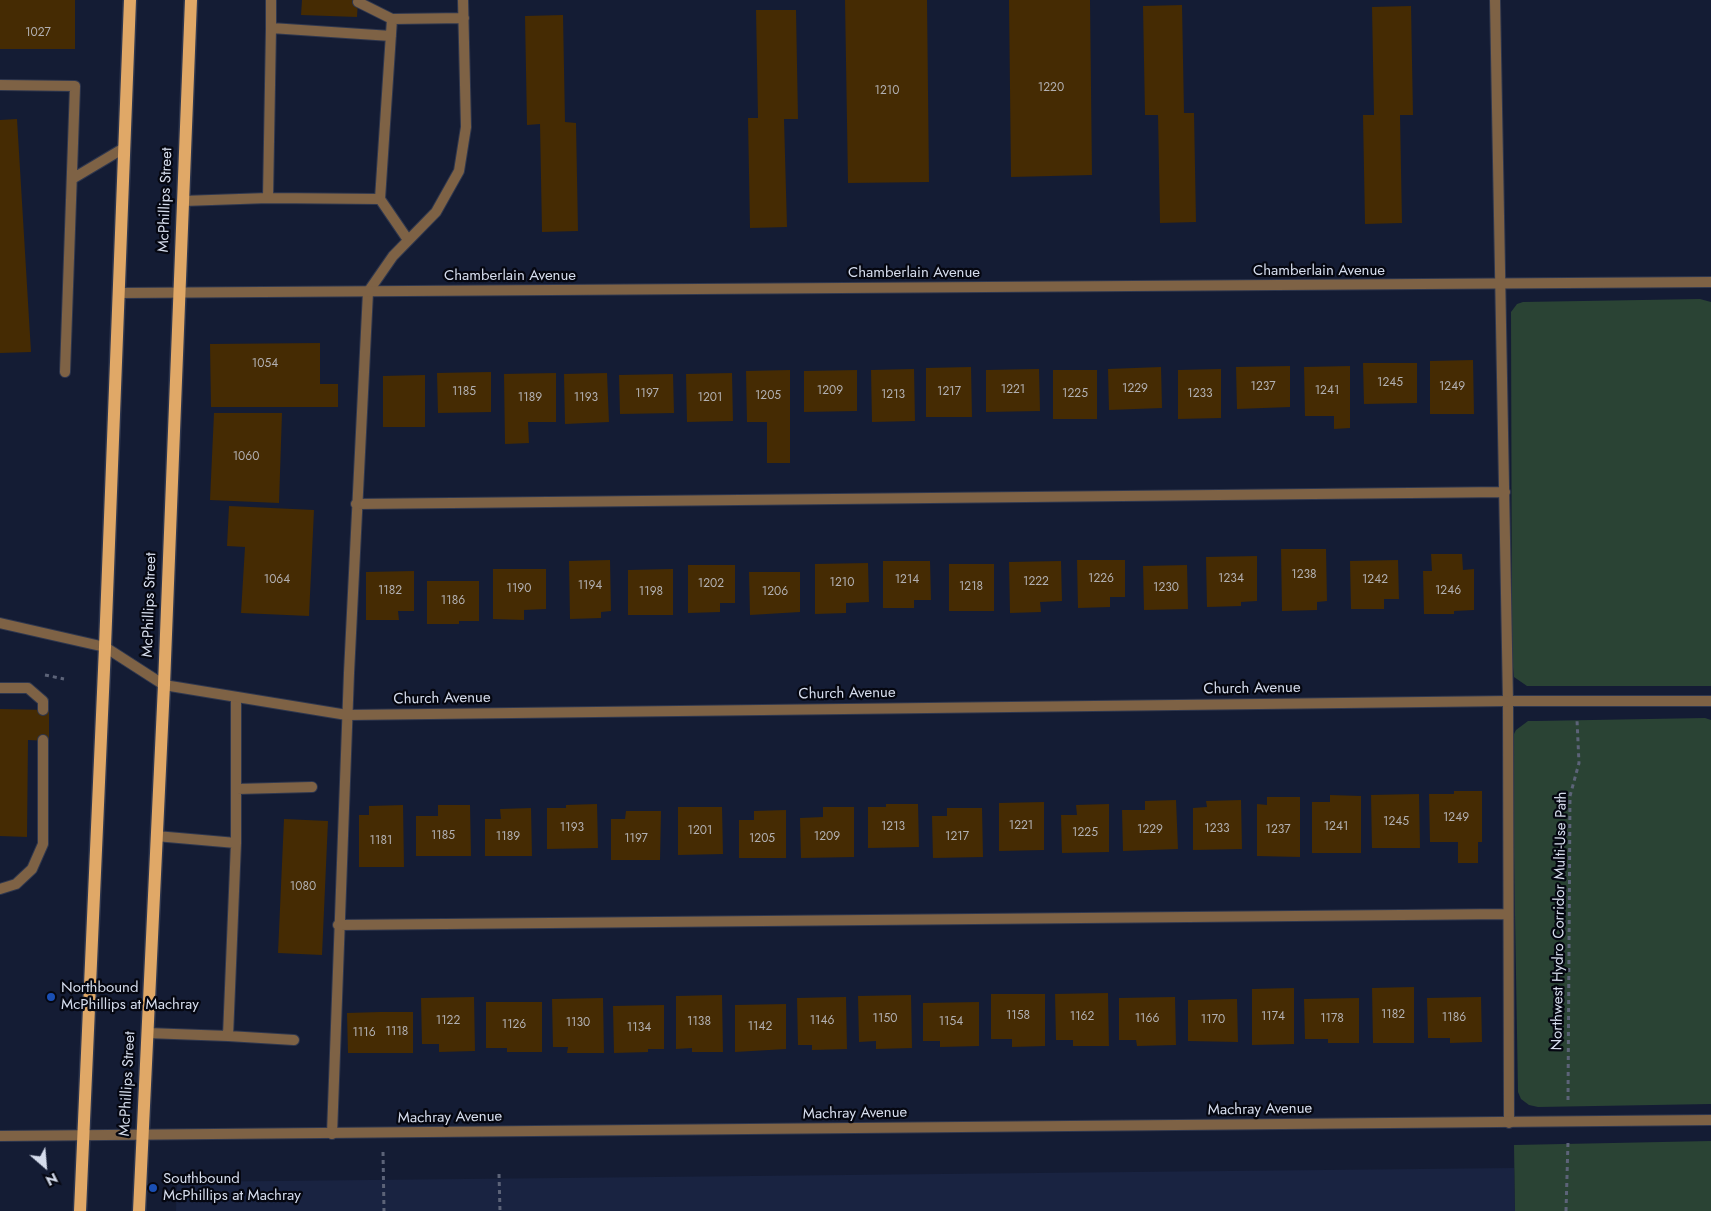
<!DOCTYPE html>
<html>
<head>
<meta charset="utf-8">
<style>
  body { margin:0 }
  #map { position:relative; width:1711px; height:1211px; overflow:hidden; background:#141c34; font-family:Jost,sans-serif }
  canvas { display:block }
  .north { position:absolute; left:20px; top:1141px; width:50px; height:50px; -webkit-text-stroke:4px #050711; paint-order:stroke; rotate:153deg; font-size:14px; font-weight:700; line-height:20px; text-align:center; color:#d6dded }
  .north::after { content:''; display:block; margin:auto; width:18px; height:22px; background:#d6dded; clip-path:polygon(50% 0,100% 100%,50% 72%,0 100%) }
</style>
</head>
<body>
<div id="map">
<canvas width="1711" height="1211"></canvas>
<div class="north">N</div>
</div>
<script>
const ctx = document.querySelector('canvas').getContext('2d');
ctx.lineJoin = 'round';
function fillPath(path, color) {
  ctx.fillStyle = color;
  ctx.fill(path, 'evenodd');
}
function poly(rows) {
  const path = new Path2D();
  for (const r of rows) {
    path.moveTo(r[0], r[1]);
    for (let i = 2; i < r.length; i += 2) path.lineTo(r[i], r[i + 1]);
  }
  return path;
}
function strokePath(path, color, width, dash) {
  ctx.strokeStyle = color;
  ctx.lineWidth = width;
  ctx.lineCap = dash ? 'butt' : 'round';
  ctx.setLineDash(dash || []);
  ctx.stroke(path);
}
function write(font, color, halo, rows, align = 'center') {
  ctx.font = font + ' Jost,sans-serif';
  ctx.lineWidth = 4.5;
  ctx.setLineDash([]);
  ctx.textBaseline = 'middle';
  ctx.strokeStyle = halo;
  ctx.fillStyle = color;
  for (const [text, x, y, turn = 0] of rows) {
    ctx.save();
    ctx.translate(x, y);
    ctx.rotate((+turn || 0) * Math.PI / 180);
    ctx.textAlign = isNaN(turn) ? turn : align;
    if (halo) ctx.strokeText(text, 0, 0);
    ctx.fillText(text, 0, 0);
    ctx.restore();
  }
}
fillPath(poly([
  [1514,1168,1515,1211,176,1211,177,1182]
]), '#192341');
fillPath(poly([
  [1700,299,1711,302,1711,686,1527,686,1514,677,1512,658,1511,312,1517,304,1523,302],
  [1705,718,1711,720,1711,1104,1538,1107,1529,1105,1521,1099,1518,1092,1512,738,1516,730,1528,721,1535,721],
  [1711,1141,1711,1211,1515,1211,1514,1145]
]), '#2a4334');
fillPath(poly([
  [0,0,75,0,75,49,0,49],
  [302,0,358,0,357,17,301,15],
  [845,0,927,0,929,182,848,183],
  [1009,0,1090,0,1092,175,1011,177],
  [1182,5,1184,113,1194,113,1196,222,1160,223,1158,115,1145,115,1143,6],
  [1411,6,1413,115,1400,115,1402,223,1365,224,1363,115,1374,115,1372,7],
  [756,10,796,10,798,119,784,119,787,227,750,228,748,118,758,118],
  [563,15,565,122,576,123,578,231,542,232,540,124,527,125,525,16],
  [17,119,31,352,0,353,0,120],
  [320,343,320,384,338,384,338,407,211,407,210,344],
  [1473,360,1474,414,1430,414,1430,361],
  [1363,363,1417,363,1417,403,1364,404],
  [1290,366,1290,407,1237,409,1236,367],
  [1350,366,1350,428,1334,429,1334,416,1305,416,1304,367],
  [971,367,972,417,926,417,926,368],
  [1161,367,1162,408,1109,410,1108,369],
  [914,369,915,421,872,422,871,370],
  [1039,369,1040,411,986,412,986,370],
  [1221,369,1221,418,1178,419,1178,370],
  [790,370,790,463,767,463,767,422,747,422,746,371],
  [857,370,857,411,804,412,804,371],
  [1053,370,1097,370,1097,419,1053,419],
  [491,372,491,412,438,413,437,373],
  [556,373,556,422,528,422,529,443,505,444,504,374],
  [607,373,609,422,565,424,564,374],
  [732,373,733,421,687,422,686,374],
  [673,374,674,413,620,414,619,375],
  [425,375,425,427,383,427,383,376],
  [214,413,282,413,279,503,210,500],
  [229,506,314,510,309,616,241,613,245,547,227,546],
  [1281,549,1326,549,1327,601,1317,602,1317,610,1282,611],
  [1431,554,1462,554,1463,570,1474,569,1474,610,1454,611,1454,614,1424,614,1423,571,1432,571],
  [1257,556,1257,601,1241,602,1241,606,1207,607,1206,557],
  [610,560,611,611,601,612,601,618,570,619,569,561],
  [1077,560,1125,560,1125,597,1110,597,1110,607,1078,608],
  [1398,560,1399,599,1384,599,1384,609,1351,609,1350,561],
  [883,561,930,561,931,600,914,600,914,608,883,608],
  [1061,561,1062,601,1040,602,1041,612,1010,613,1009,562],
  [868,563,869,602,846,603,846,613,815,614,815,564],
  [949,564,994,564,994,611,949,611],
  [688,565,735,565,735,603,720,603,720,612,688,613],
  [1187,565,1188,609,1144,610,1143,566],
  [493,569,546,569,546,609,524,610,524,620,493,619],
  [673,569,673,615,628,615,628,570],
  [414,571,414,611,398,611,399,620,366,620,366,572],
  [749,572,800,572,800,612,750,615],
  [427,581,479,581,479,621,459,621,459,624,427,624],
  [0,709,49,710,49,741,28,740,27,837,0,836],
  [1454,791,1482,791,1482,842,1478,842,1478,863,1458,863,1458,842,1430,842,1429,794,1454,794],
  [1419,794,1420,848,1372,848,1371,795],
  [1330,795,1361,796,1361,853,1312,853,1312,802,1330,802],
  [1267,797,1300,797,1300,857,1257,856,1257,804,1267,805],
  [1176,800,1178,849,1123,851,1122,810,1145,810,1145,801],
  [1241,800,1242,849,1193,850,1193,808,1207,807,1206,801],
  [1044,802,1044,850,999,851,999,803],
  [597,804,598,848,547,849,547,808,566,808,566,805],
  [886,804,918,804,919,847,868,848,868,807,886,807],
  [1109,804,1109,852,1062,853,1061,815,1077,815,1076,805],
  [403,805,404,867,359,867,359,815,369,815,369,806],
  [438,805,470,805,471,856,416,856,416,816,438,816],
  [678,807,722,807,723,854,678,855],
  [823,807,854,807,854,857,801,858,800,818,823,817],
  [531,808,532,856,485,856,485,819,501,819,500,809],
  [947,808,982,808,983,857,933,858,932,816,947,816],
  [786,810,786,858,739,858,739,820,754,820,754,811],
  [626,811,661,811,660,860,611,860,611,819,625,819],
  [284,819,328,821,322,955,278,953],
  [1414,987,1414,1043,1373,1043,1372,988],
  [1294,988,1294,1044,1252,1045,1252,989],
  [1108,993,1109,1046,1073,1046,1073,1040,1056,1040,1055,994],
  [991,994,1045,994,1045,1046,1012,1047,1012,1039,991,1039],
  [722,995,723,1052,692,1052,692,1048,676,1049,676,996],
  [911,995,912,1048,876,1049,876,1041,859,1042,858,996],
  [474,997,475,1051,439,1052,439,1044,422,1044,421,998],
  [846,997,847,1049,812,1050,812,1045,798,1045,797,998],
  [1175,997,1176,1045,1137,1046,1136,1040,1119,1040,1119,998],
  [1481,997,1482,1042,1450,1043,1450,1038,1428,1038,1427,998],
  [603,998,604,1053,567,1053,568,1047,553,1047,552,999],
  [1359,998,1359,1043,1328,1043,1328,1039,1305,1039,1304,999],
  [1237,999,1238,1042,1188,1041,1188,1000],
  [486,1002,542,1002,542,1052,507,1052,507,1048,486,1048],
  [979,1002,979,1046,940,1047,940,1041,923,1041,923,1003],
  [786,1004,786,1049,735,1052,735,1005],
  [664,1005,664,1049,648,1049,648,1052,614,1053,613,1006],
  [380,1012,413,1012,413,1053,348,1053,347,1013]
]), '#452b03');
const service = poly([
  [271,0,271,28,391,36],
  [1495,0,1508,701,1509,1123],
  [358,2,392,19],
  [0,85,75,86,65,372],
  [72,179,124,148],
  [268,198,271,28],
  [380,199,408,240],
  [183,201,268,198,380,199,392,19,464,18],
  [356,504,1505,492],
  [0,688,28,688,43,701,43,710],
  [237,789,312,787],
  [156,836,236,843],
  [0,889,16,884,32,869,43,844,43,740],
  [338,925,1507,914],
  [147,1033,228,1036,236,843,236,697],
  [228,1036,294,1040],
  [332,1134,349,673,368,292,393,256,436,212,459,171,466,127,463,0]
]);
const minor = poly([
  [118,293,1711,282],
  [0,623,105,647,164,685,347,715,1508,701,1711,701],
  [0,1136,1711,1120]
]);
const primary = poly([
  [80,1211,105,647,130,0],
  [139,1211,164,685,191,0]
]);
strokePath(service, '#2f374e', 12);
strokePath(minor, '#2f374e', 12);
strokePath(primary, '#2f374e', 15);
strokePath(poly([
  [45,675,64,679],
  [1568,1100,1570,796,1579,763,1577,720],
  [383,1152,384,1211],
  [499,1174,500,1211],
  [1566,1211,1568,1142]
]), '#5c6378', 3, [4, 4]);
strokePath(service, '#7e6245', 10);
strokePath(minor, '#7e6245', 10);
strokePath(primary, '#e0a867', 12);
for (const [x, y, r, color] of [
  [51,997,5,"#1a4fb4"],
  [153,1188,5,"#1a4fb4"]
]) {
  const dot = new Path2D();
  dot.arc(x, y, r, 0, 2 * Math.PI);
  ctx.fillStyle = color;
  ctx.fill(dot);
  strokePath(dot, '#050711', 2);
}
write('12px', '#b2b0b2', null, [
  ["1027",38,33],
  ["1220",1051,88],
  ["1210",887,91],
  ["1054",265,364],
  ["1245",1390,383],
  ["1237",1263,387],
  ["1249",1452,387],
  ["1229",1135,389],
  ["1221",1013,390],
  ["1209",830,391],
  ["1241",1327,391],
  ["1185",464,392],
  ["1217",949,392],
  ["1197",647,394],
  ["1225",1075,394],
  ["1233",1200,394],
  ["1213",893,395],
  ["1205",768,396],
  ["1189",530,398],
  ["1193",586,398],
  ["1201",710,398],
  ["1060",246,457],
  ["1238",1304,575],
  ["1226",1101,579],
  ["1234",1231,579],
  ["1064",277,580],
  ["1214",907,580],
  ["1242",1375,580],
  ["1222",1036,582],
  ["1210",842,583],
  ["1202",711,584],
  ["1194",590,586],
  ["1218",971,587],
  ["1230",1166,588],
  ["1190",519,589],
  ["1182",390,591],
  ["1246",1448,591],
  ["1198",651,592],
  ["1206",775,592],
  ["1186",453,601],
  ["1249",1456,818],
  ["1245",1396,822],
  ["1221",1021,826],
  ["1213",893,827],
  ["1241",1336,827],
  ["1193",572,828],
  ["1233",1217,829],
  ["1229",1150,830],
  ["1237",1278,830],
  ["1201",700,831],
  ["1225",1085,833],
  ["1185",443,836],
  ["1189",508,837],
  ["1209",827,837],
  ["1217",957,837],
  ["1197",636,839],
  ["1205",762,839],
  ["1181",381,841],
  ["1080",303,887],
  ["1182",1393,1015],
  ["1158",1018,1016],
  ["1162",1082,1017],
  ["1174",1273,1017],
  ["1186",1454,1018],
  ["1150",885,1019],
  ["1166",1147,1019],
  ["1178",1332,1019],
  ["1170",1213,1020],
  ["1122",448,1021],
  ["1146",822,1021],
  ["1138",699,1022],
  ["1154",951,1022],
  ["1130",578,1023],
  ["1126",514,1025],
  ["1142",760,1027],
  ["1134",639,1028],
  ["1118",397,1032],
  ["1116",364,1033]
]);
write('15px', '#d6dded', '#050711', [
  ["McPhillips Street",166,200,-88],
  ["Chamberlain Avenue",1319,271],
  ["Chamberlain Avenue",914,273],
  ["Chamberlain Avenue",510,276],
  ["McPhillips Street",150,605,-88],
  ["Church Avenue",1252,689,-1],
  ["Church Avenue",847,694,-1],
  ["Church Avenue",442,699,-1],
  ["Northwest Hydro Corridor Multi-Use Path",1560,921,-89],
  ["McPhillips Street",128,1084,-87],
  ["Machray Avenue",1260,1110,-1],
  ["Machray Avenue",855,1114,-1],
  ["Machray Avenue",450,1118,-1]
]);
write('15px', '#d6dded', '#050711', [
  ["Northbound",61,988],
  ["McPhillips at Machray",61,1005],
  ["Southbound",163,1179],
  ["McPhillips at Machray",163,1196]
], 'left');
</script>
</body>
</html>
